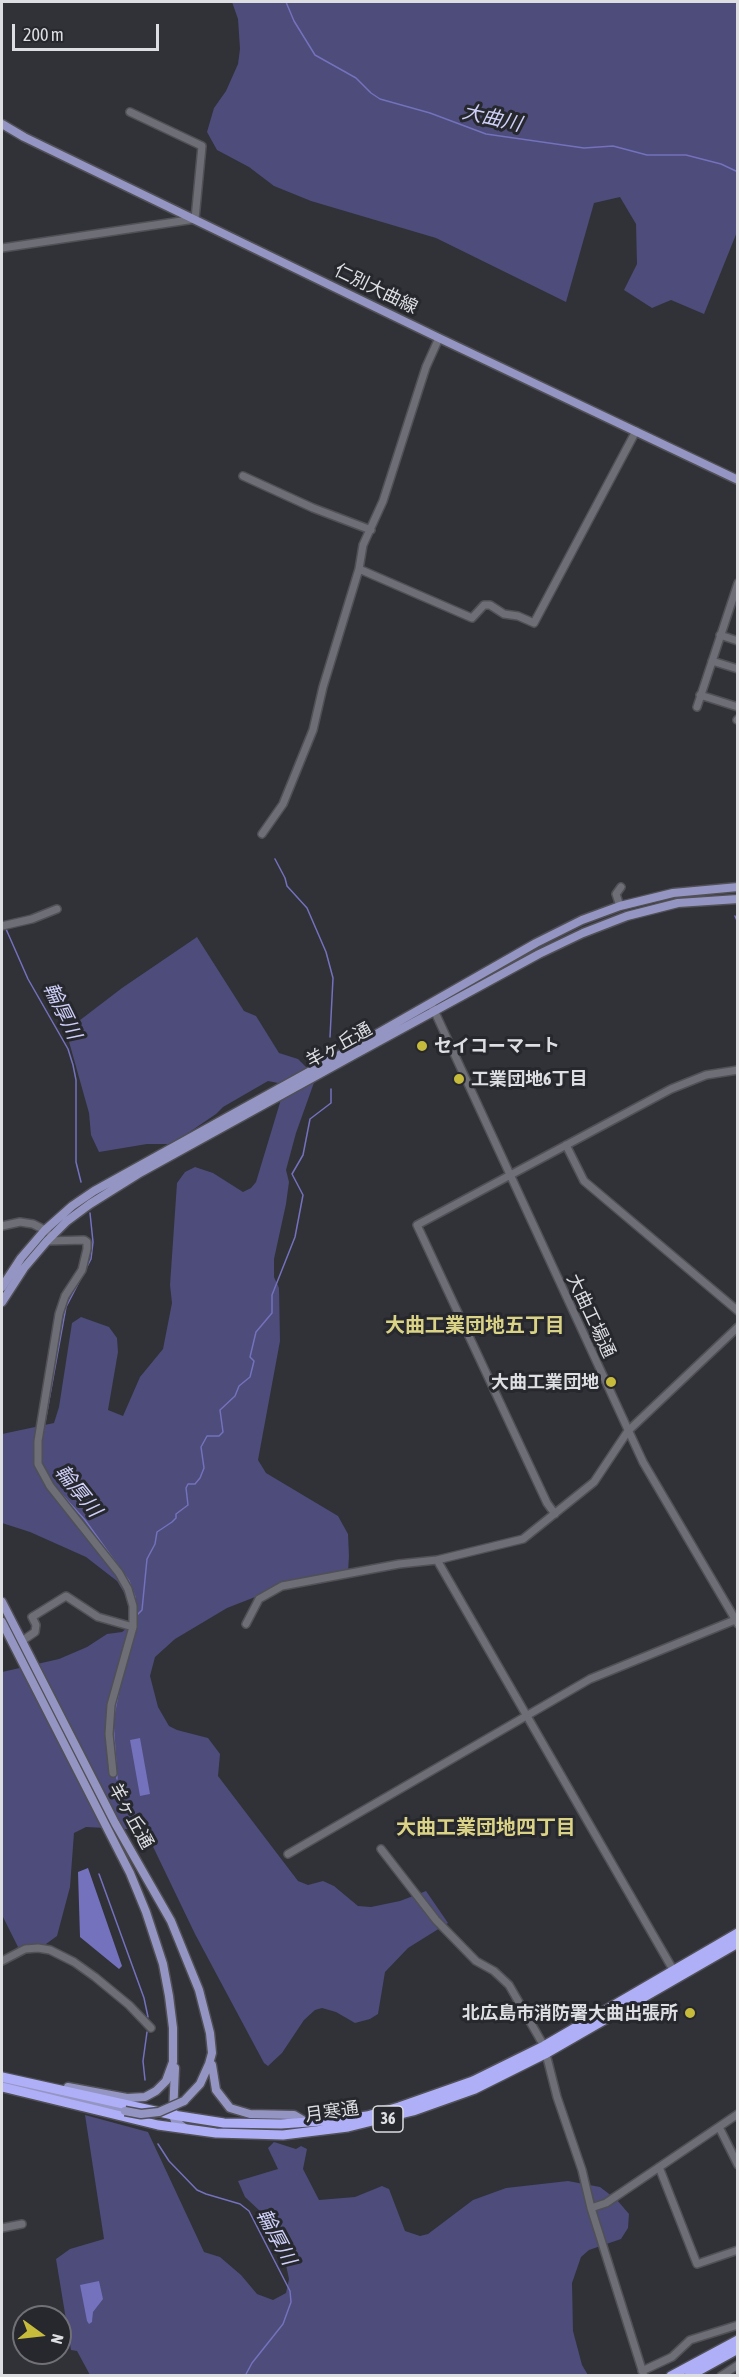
<!DOCTYPE html>
<html>
<head>
<meta charset="utf-8">
<style>
  body { margin:0 }
  #map { position:relative; width:739px; height:2377px; overflow:hidden; background:#313138; font-family:"Asap Condensed",sans-serif }
  canvas { display:block }
  .frame { position:absolute; inset:0; border:3px solid #dddee2; pointer-events:none }
  .north { position:absolute; left:12px; top:2305px; width:60px; height:60px; box-sizing:border-box; background:#27272e; border:2px solid #707076; border-radius:50%; rotate:105deg; font-size:16px; font-weight:700; line-height:24px; text-align:center; color:#dddee2 }
  .north::after { content:''; display:block; margin:auto; width:21px; height:27px; background:#c7bb3c; clip-path:polygon(50% 0,100% 100%,50% 72%,0 100%) }
  .scale { position:absolute; left:12px; top:24px; width:147px; height:27px; box-sizing:border-box; border:3px solid #dddee2; border-top:0; padding-left:8px; font-size:18px; line-height:21px; white-space:nowrap; color:#dddee2; -webkit-text-stroke:4px #27272e; paint-order:stroke }
</style>
</head>
<body>
<div id="map">
<canvas width="739" height="2377"></canvas>
<div class="frame"></div>
<div class="north">N</div>
<div class="scale">200 m</div>
</div>
<script>
const ctx = document.querySelector('canvas').getContext('2d');
ctx.lineJoin = 'round';
function fillPath(path, color) {
  ctx.fillStyle = color;
  ctx.fill(path, 'evenodd');
}
function poly(rows) {
  const path = new Path2D();
  for (const r of rows) {
    path.moveTo(r[0], r[1]);
    for (let i = 2; i < r.length; i += 2) path.lineTo(r[i], r[i + 1]);
  }
  return path;
}
function strokePath(path, color, width, dash) {
  ctx.strokeStyle = color;
  ctx.lineWidth = width;
  ctx.lineCap = dash ? 'butt' : 'round';
  ctx.setLineDash(dash || []);
  ctx.stroke(path);
}
function write(font, color, halo, rows, align = 'center') {
  ctx.font = font + ' "Asap Condensed","Noto Sans JP",sans-serif';
  ctx.lineWidth = 6;
  ctx.setLineDash([]);
  ctx.textBaseline = 'middle';
  ctx.strokeStyle = halo;
  ctx.fillStyle = color;
  for (const [text, x, y, turn = 0] of rows) {
    ctx.save();
    ctx.translate(x, y);
    ctx.rotate((+turn || 0) * Math.PI / 180);
    ctx.textAlign = isNaN(turn) ? turn : align;
    if (halo) ctx.strokeText(text, 0, 0);
    ctx.fillText(text, 0, 0);
    ctx.restore();
  }
}
fillPath(poly([
  [232,2,737,2,737,232,704,314,671,300,652,308,624,290,637,264,636,224,620,197,594,203,566,302,436,238,311,201,274,186,249,167,217,150,207,132,214,108,226,91,238,64,240,49,238,19],
  [197,937,244,1011,256,1016,279,1053,298,1059,316,1077,296,1133,286,1170,289,1182,286,1204,274,1259,274,1277,279,1288,280,1341,258,1460,266,1473,338,1516,348,1534,349,1556,348,1572,341,1579,295,1585,268,1592,227,1608,175,1639,155,1657,150,1676,158,1707,169,1726,177,1730,208,1738,220,1754,218,1776,298,1881,308,1885,323,1881,334,1886,358,1906,371,1907,400,1901,426,1891,448,1923,408,1948,385,1972,378,2014,370,2019,355,2023,336,2012,322,2008,315,2010,304,2020,282,2053,268,2066,264,2063,195,1934,145,1830,86,1827,74,1833,70,1887,57,1936,46,1944,18,1947,2,1915,2,1672,59,1659,87,1647,107,1634,122,1632,126,1629,131,1610,129,1601,117,1581,86,1557,30,1532,2,1523,2,1434,54,1423,59,1407,72,1323,81,1317,109,1327,117,1338,118,1352,108,1410,123,1416,140,1377,163,1349,172,1303,170,1285,177,1183,185,1172,195,1167,213,1173,243,1192,251,1188,256,1182,282,1096,278,1083,268,1081,223,1107,216,1114,172,1144,147,1144,99,1152,91,1135,89,1113,68,1038,71,1027,122,988],
  [85,2115,148,2132,204,2252,220,2257,241,2275,257,2294,273,2300,286,2293,289,2279,285,2260,262,2213,245,2197,238,2181,278,2169,268,2148,274,2142,296,2149,301,2146,307,2149,303,2169,319,2200,355,2197,382,2186,389,2189,405,2231,420,2236,428,2234,473,2200,506,2188,568,2181,600,2187,617,2200,629,2214,628,2228,621,2239,589,2250,581,2257,572,2283,573,2331,582,2365,588,2375,90,2375,77,2351,71,2350,56,2259,70,2249,104,2239]
]), '#4d4c7a');
fillPath(poly([
  [140,1738,150,1794,140,1796,130,1740],
  [88,1868,122,1966,119,1969,80,1937,78,1872],
  [99,2281,103,2299,93,2312,92,2322,89,2324,87,2321,80,2285]
]), '#7471bd');
strokePath(poly([
  [286,2,294,21,315,55,356,78,371,93,380,99,430,113,486,134,584,148,613,146,647,155,686,155,721,164,738,172],
  [275,859,285,878,287,886,307,908,326,952,333,978,330,1037],
  [735,916,738,923],
  [2,920,2,921],
  [6,929,28,979,68,1049,73,1065,76,1080,76,1162,81,1182],
  [41,1444,66,1307,91,1259,93,1242,90,1213],
  [57,1489,85,1520,129,1581,135,1597,137,1622],
  [137,1615,142,1610,147,1559,155,1544,157,1532,172,1522,176,1518,176,1514,188,1505,186,1488,188,1484,195,1484,200,1478,204,1468,201,1447,207,1436,219,1436,223,1432,220,1410,235,1396,239,1386,250,1377,254,1361,250,1357,256,1332,272,1313,272,1295,295,1237,303,1195,292,1174,303,1155,310,1119,331,1103,331,1089],
  [130,1649,133,1639],
  [113,1719,120,1685],
  [113,1723,117,1779],
  [99,1874,144,1998,148,2017],
  [145,2080,143,2061,147,2032],
  [158,2144,169,2161,197,2190,206,2194,240,2204,249,2211,290,2291,291,2302,283,2324,252,2363,245,2376]
]), '#7471bd', 1.5);
const minor = poly([
  [2,248,195,219,202,146,130,112],
  [243,476,313,508,371,530],
  [359,569,472,618,484,605,490,605,504,614,518,616,534,623,636,431],
  [720,635,738,641],
  [712,661,738,669],
  [700,695,738,707],
  [697,707,738,583],
  [737,720,738,719],
  [262,834,283,804,313,730,323,687,359,569,363,545,383,501,426,367,439,338],
  [620,906,616,894,621,887],
  [2,926,32,919,57,909],
  [433,1008,643,1462,738,1624],
  [566,1145,584,1181,738,1311],
  [2,1226,20,1222,33,1224,47,1231],
  [47,1241,84,1240,87,1242,87,1249,82,1270,65,1296,59,1314,38,1441,38,1464,50,1486,119,1573,128,1589,133,1606,133,1627,111,1705,109,1734,113,1773],
  [555,1514,547,1503,417,1225,671,1089,706,1075,738,1070],
  [437,1560,675,1973],
  [246,1624,259,1599,282,1586,399,1564,437,1560,523,1539,594,1482,628,1431,738,1327],
  [22,1641,35,1632,36,1625,32,1617,66,1596,98,1617,133,1627],
  [381,1849,436,1920,476,1961,494,1971,509,1985,544,2046,557,2097,582,2170,591,2208,644,2376],
  [288,1854,590,1679,735,1620],
  [2,1961,25,1949,38,1948,50,1950,74,1962,95,1977,129,2005,151,2028],
  [719,2127,738,2165],
  [659,2167,697,2264,738,2250],
  [591,2208,606,2203,738,2114],
  [2,2228,22,2224],
  [642,2371,672,2357,690,2340,738,2325],
  [721,2376,738,2365]
]);
const major = poly([
  [2,124,24,137,439,338,738,480],
  [2,1287,21,1258,45,1230,72,1206,94,1191,352,1048,536,943,582,920,620,906,673,893,738,887],
  [2,1302,24,1268,47,1241,67,1221,90,1204,138,1174,352,1056,539,954,583,933,627,916,678,903,738,899],
  [2,1602,115,1823,171,1921,199,1990,210,2033,212,2053,209,2064,200,2084,184,2101],
  [2,1622,130,1873,146,1912,163,1964,169,1996,173,2028,173,2062,166,2081,156,2091,145,2097,127,2098,68,2087],
  [212,2065,216,2090,230,2108,250,2114,294,2115,306,2122],
  [175,2068,173,2115,175,2121,186,2129],
  [2,2083,125,2111]
]);
const highway = poly([
  [2,2077,173,2115,224,2123,281,2124,336,2120,367,2116,399,2107,473,2081,544,2046,738,1933],
  [2,2087,158,2125,216,2133,283,2135,348,2127,413,2111,475,2089,545,2054,738,1943],
  [671,2376,738,2340],
  [689,2376,738,2349]
]);
strokePath(minor, '#505056', 10);
strokePath(major, '#505056', 11);
strokePath(highway, '#505056', 12);
strokePath(minor, '#6e6e77', 7);
strokePath(major, '#9595c4', 8);
strokePath(highway, '#afaff8', 9);
const majorBridge = poly([
  [125,2111,141,2114,159,2112,184,2101]
]);
strokePath(majorBridge, '#505056', 11, []);
strokePath(majorBridge, '#9595c4', 8);
for (const [x, y, r, color] of [
  [422,1046,6,"#c7bb3c"],
  [459,1079,6,"#c7bb3c"],
  [611,1382,6,"#c7bb3c"],
  [690,2013,6,"#c7bb3c"]
]) {
  const dot = new Path2D();
  dot.arc(x, y, r, 0, 2 * Math.PI);
  ctx.fillStyle = color;
  ctx.fill(dot);
  strokePath(dot, '#27272e', 2);
}
for (const [x, y, w] of [
  [388,2119,30]
]) {
  const box = new Path2D();
  box.roundRect(x - w / 2, y - 13, w, 26, 4.5);
  ctx.fillStyle = '#27272e';
  ctx.fill(box);
  strokePath(box, '#dddee2', 1.5);
}
write('bold 16px', '#dddee2', null, [
  ["36",388,2119]
]);
write('18px', '#dddee2', '#27272e', [
  ["仁別大曲線",376,289,26],
  ["羊ヶ丘通",339,1045,-29],
  ["大曲工場通",591,1316,65],
  ["羊ヶ丘通",131,1816,61],
  ["月寒通",332,2112,-8]
]);
write('bold 18px', '#dddee2', '#27272e', [
  ["セイコーマート",434,1046],
  ["工業団地6丁目",471,1079],
  ["大曲工業団地",599,1382,"right"],
  ["北広島市消防署大曲出張所",678,2013,"right"]
], 'left');
write('italic 20px', '#cfd0f9', '#27272e', [
  ["大曲川",492,118,13],
  ["輪厚川",62,1011,64],
  ["輪厚川",78,1491,51],
  ["輪厚川",276,2237,62]
]);
write('bold 20px', '#dad385', '#27272e', [
  ["大曲工業団地五丁目",475,1326],
  ["大曲工業団地四丁目",486,1828]
]);
</script>
</body>
</html>
